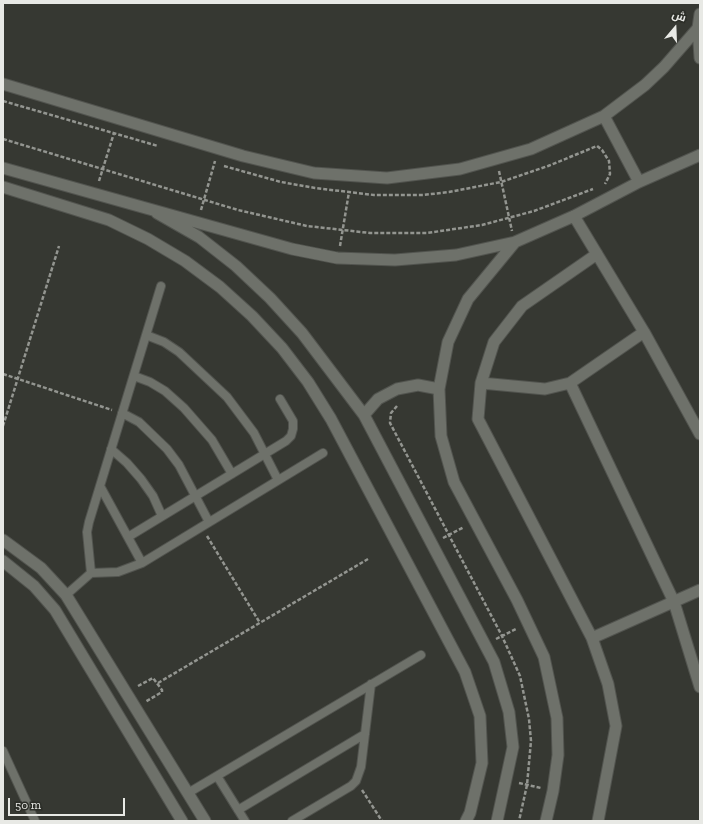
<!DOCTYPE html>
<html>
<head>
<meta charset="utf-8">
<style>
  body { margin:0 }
  #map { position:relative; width:703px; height:824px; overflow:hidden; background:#363832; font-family:"Zilla Slab",Cairo,serif }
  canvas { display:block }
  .frame { position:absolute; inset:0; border:4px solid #e8e9e5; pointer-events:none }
  .north { position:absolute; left:655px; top:8px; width:40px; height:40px; -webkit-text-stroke:3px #2c2e28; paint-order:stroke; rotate:19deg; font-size:11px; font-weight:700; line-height:16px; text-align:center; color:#e8e9e5 }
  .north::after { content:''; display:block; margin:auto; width:14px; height:18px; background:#e8e9e5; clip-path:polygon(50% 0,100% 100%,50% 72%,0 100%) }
  .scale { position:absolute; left:8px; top:798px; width:117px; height:18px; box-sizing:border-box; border:2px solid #e8e9e5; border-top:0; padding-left:5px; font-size:12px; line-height:14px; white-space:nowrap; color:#e8e9e5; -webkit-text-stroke:3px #2c2e28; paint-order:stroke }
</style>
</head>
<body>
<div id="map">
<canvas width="703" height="824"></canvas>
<div class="frame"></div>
<div class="north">ش</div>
<div class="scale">50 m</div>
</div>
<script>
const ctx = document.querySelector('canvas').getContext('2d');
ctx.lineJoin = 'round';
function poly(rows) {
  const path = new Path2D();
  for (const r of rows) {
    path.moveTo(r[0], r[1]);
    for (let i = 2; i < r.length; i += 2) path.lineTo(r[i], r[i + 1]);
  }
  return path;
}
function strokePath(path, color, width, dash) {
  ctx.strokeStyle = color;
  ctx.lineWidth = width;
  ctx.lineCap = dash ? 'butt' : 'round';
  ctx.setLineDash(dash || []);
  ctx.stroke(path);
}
const service = poly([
  [146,335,164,342,179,352,227,397,254,433,278,480],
  [134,376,150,382,165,391,184,408,212,440,232,474],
  [122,413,139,422,167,449,179,465,209,522],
  [111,449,127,463,141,479,153,496,162,516],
  [100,486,142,563],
  [128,537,286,441,291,436,293,429,293,421,280,399],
  [91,573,87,532,89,522,161,286],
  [66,595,91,573,118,572,142,563,323,453],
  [3,751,35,821],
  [217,776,245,821],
  [188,793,421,655],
  [238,810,365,734],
  [292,821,351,786,356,781,361,767,371,684]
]);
const minor = poly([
  [700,14,698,28,700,58],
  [3,84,243,156,314,173,387,178,460,169,531,149,604,116,645,85,664,67,698,28],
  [604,116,639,182],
  [3,168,292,249,337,258,395,260,456,255,515,242,574,216,639,182,700,155],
  [3,187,109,220,148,239,185,261,220,287,252,316,282,348,308,382,331,419,465,672,480,716,482,763,470,813,466,821],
  [157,213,199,237,236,266,270,298,302,333,364,415,494,662,509,712,513,747,497,821],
  [574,216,644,332,700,434],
  [515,242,468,299,448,342,439,389,441,436,454,482,517,600,544,657,557,718,558,755,553,791,546,821],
  [597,254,522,306,494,342,481,383,478,419,592,638,608,684,616,726,598,821],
  [481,383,545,389,570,383,644,332],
  [570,383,674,602,700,687],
  [364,415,378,399,397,389,418,385,439,389],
  [3,540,41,568,66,595,205,821],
  [3,561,34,586,55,610,182,821],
  [592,638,700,590]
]);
strokePath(service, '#52544f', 10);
strokePath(minor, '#52544f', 13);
strokePath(poly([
  [3,101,158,146],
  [3,139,238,210,307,226,370,233,427,233,482,225,534,211,593,189],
  [224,166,281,182,315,188,374,195,423,195,449,192,501,182,548,166,597,146,602,150,609,161,610,174,605,184],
  [499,171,512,231],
  [99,181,114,133],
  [201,210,215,161],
  [340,246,349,192],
  [3,374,112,410],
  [397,406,391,413,390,423,502,636,520,676,529,719,531,741,527,785,519,821],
  [3,426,59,246],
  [207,536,260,623],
  [443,538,464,527],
  [496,639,516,629],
  [158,683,368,559],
  [138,686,153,678,162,690,162,692,145,702],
  [519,783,541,788],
  [362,790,382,821]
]), '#939590', 2.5, [4, 2]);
strokePath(service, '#6e716a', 8);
strokePath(minor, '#6e716a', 11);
</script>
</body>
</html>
